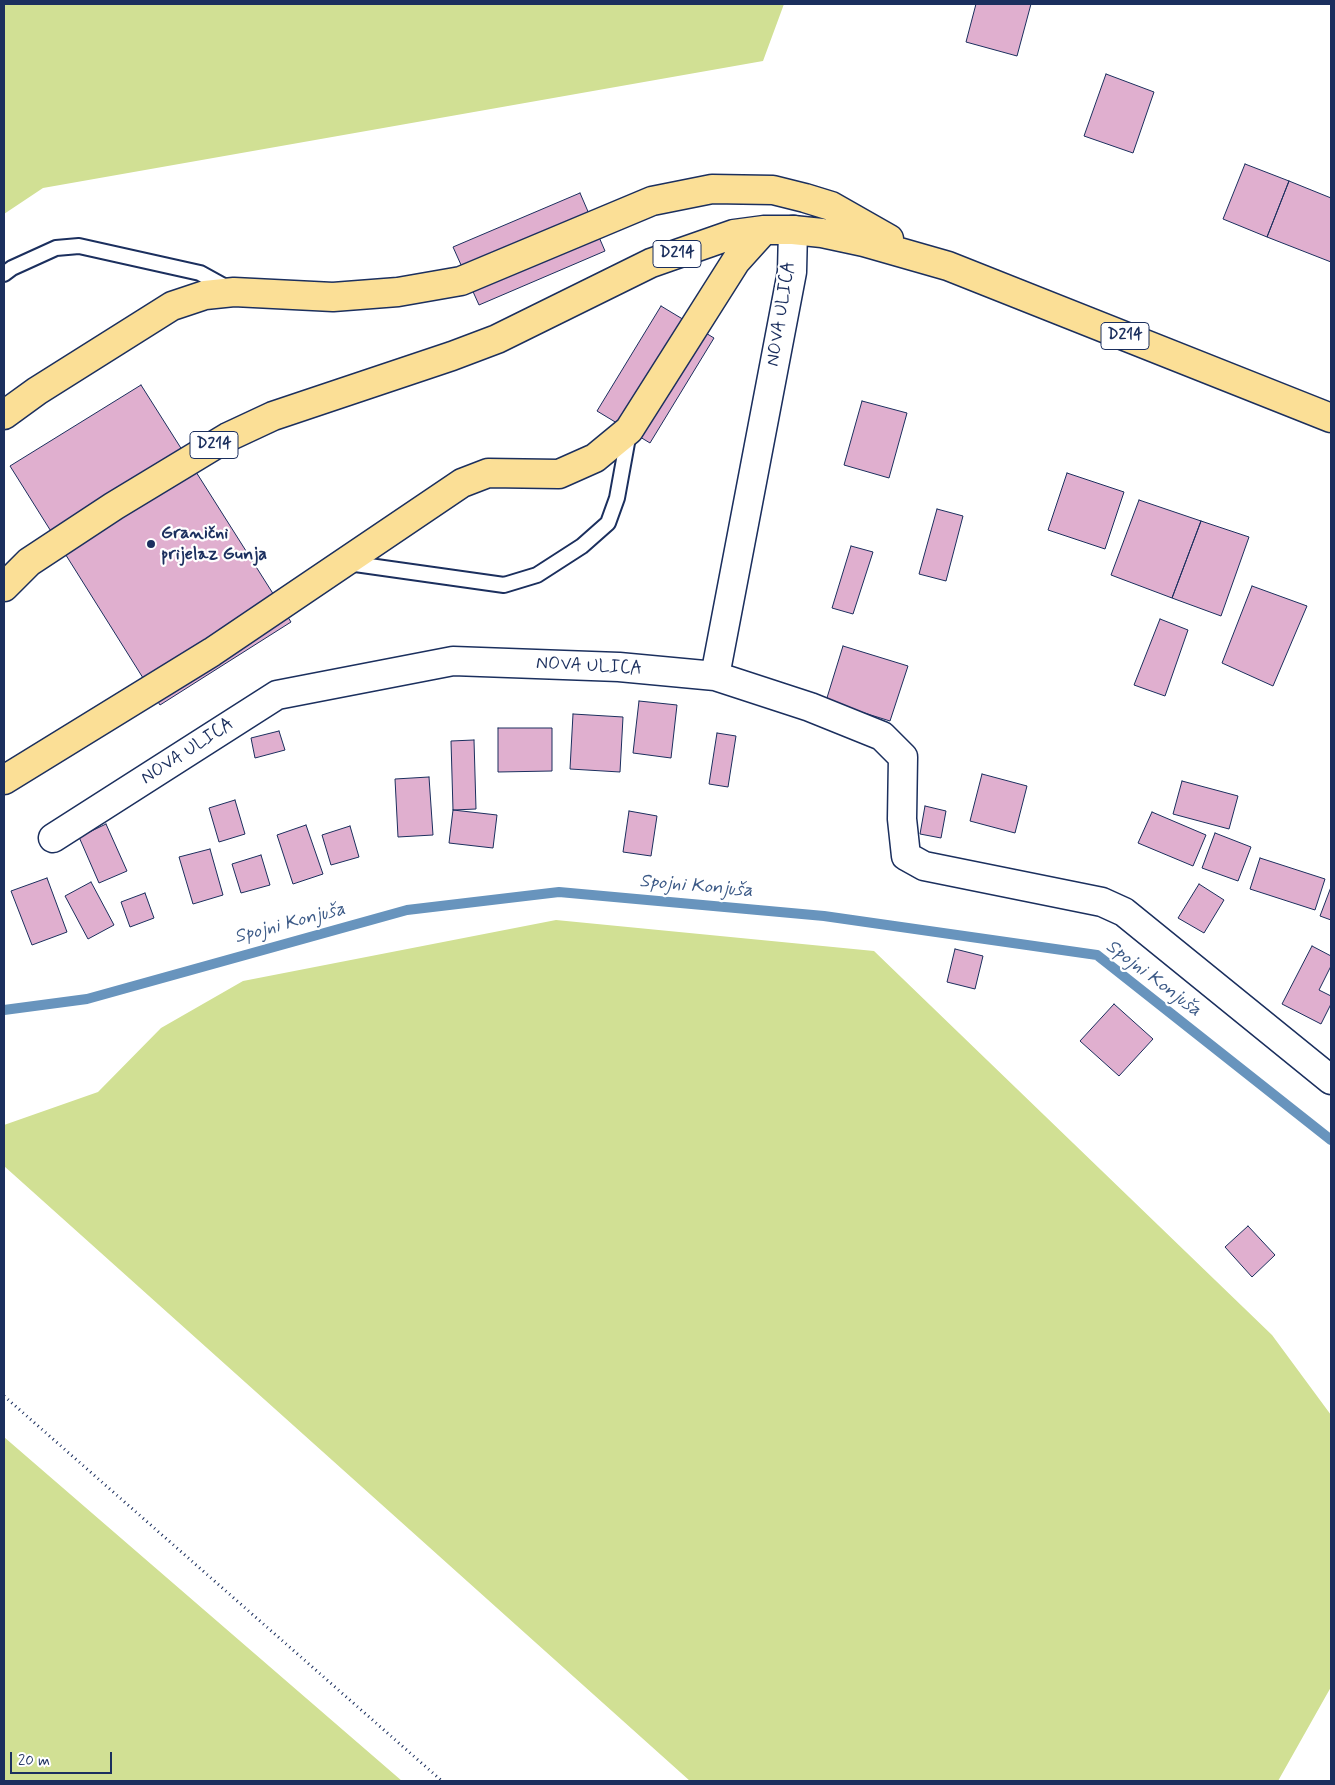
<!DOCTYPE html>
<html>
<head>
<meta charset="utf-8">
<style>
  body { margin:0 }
  #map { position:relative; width:1335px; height:1785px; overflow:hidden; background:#fff; font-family:Mynerve,sans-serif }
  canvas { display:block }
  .frame { position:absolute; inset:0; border:5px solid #1b2f5e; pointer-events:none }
  .scale { position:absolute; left:10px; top:1752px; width:102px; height:22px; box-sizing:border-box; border:2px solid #1b2f5e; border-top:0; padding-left:6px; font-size:15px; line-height:18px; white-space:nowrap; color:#1b2f5e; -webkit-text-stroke:4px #fff; paint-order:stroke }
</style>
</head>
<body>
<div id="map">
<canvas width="1335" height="1785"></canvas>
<div class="frame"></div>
<div class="scale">20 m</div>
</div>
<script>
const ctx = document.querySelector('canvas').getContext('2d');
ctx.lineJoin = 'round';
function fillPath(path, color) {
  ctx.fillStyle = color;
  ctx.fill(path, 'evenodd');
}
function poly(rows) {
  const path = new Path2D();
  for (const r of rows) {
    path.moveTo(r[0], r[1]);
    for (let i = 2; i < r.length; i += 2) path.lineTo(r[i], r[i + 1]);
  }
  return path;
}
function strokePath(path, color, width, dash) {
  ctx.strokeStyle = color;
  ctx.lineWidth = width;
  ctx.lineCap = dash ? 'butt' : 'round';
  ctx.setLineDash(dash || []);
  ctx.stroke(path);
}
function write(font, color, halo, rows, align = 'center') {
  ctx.font = font + ' Mynerve,sans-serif';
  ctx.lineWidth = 4.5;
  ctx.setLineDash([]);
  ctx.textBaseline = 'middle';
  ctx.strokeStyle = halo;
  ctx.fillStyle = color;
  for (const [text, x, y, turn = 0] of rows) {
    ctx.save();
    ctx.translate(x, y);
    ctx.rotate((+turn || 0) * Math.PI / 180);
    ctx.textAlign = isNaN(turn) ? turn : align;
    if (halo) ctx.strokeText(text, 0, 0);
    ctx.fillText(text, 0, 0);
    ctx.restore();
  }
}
fillPath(poly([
  [4,4,784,4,763,61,43,188,4,214],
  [556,920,874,951,1272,1335,1331,1415,1331,1687,1278,1781,690,1781,4,1166,4,1125,98,1092,161,1028,243,981],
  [4,1437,402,1781,4,1781]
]), '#d1e094');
strokePath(poly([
  [4,1010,87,999,407,910,559,892,824,916,1097,955,1331,1140]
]), '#6894bd', 10);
const building = poly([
  [976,4,1031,4,1017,56,966,42,976,4],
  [1106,74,1154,92,1133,153,1084,136,1106,74],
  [1245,164,1289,181,1267,237,1223,219,1245,164],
  [1289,181,1331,198,1331,262,1267,237,1289,181],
  [580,193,605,251,479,305,453,247,580,193],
  [661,306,714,338,650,443,597,411,661,306],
  [141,385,291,622,160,705,10,466,141,385],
  [862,401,907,413,889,478,844,465,862,401],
  [1067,473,1124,492,1105,549,1048,530,1067,473],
  [1139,500,1201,521,1172,598,1111,575,1139,500],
  [937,509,963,516,946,581,919,574,937,509],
  [1201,521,1249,537,1221,616,1172,598,1201,521],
  [851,546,873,552,853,614,832,608,851,546],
  [1252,586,1307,606,1273,686,1222,663,1252,586],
  [1160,619,1188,630,1165,696,1134,685,1160,619],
  [843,646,908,666,890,721,826,701,843,646],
  [639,701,677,705,671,758,633,753,639,701],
  [573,714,623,717,620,772,570,769,573,714],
  [498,728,552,728,552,771,498,772,498,728],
  [279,731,285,750,255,758,251,738,279,731],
  [717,733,736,736,728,787,709,784,717,733],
  [474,740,476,809,453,810,451,741,474,740],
  [982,774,1027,786,1015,833,970,821,982,774],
  [429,777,433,835,398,837,395,779,429,777],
  [1182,781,1238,796,1229,829,1173,814,1182,781],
  [235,800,245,834,219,842,209,808,235,800],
  [925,806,946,811,941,838,920,834,925,806],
  [453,810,497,815,493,848,449,843,453,810],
  [629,811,657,816,651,856,623,852,629,811],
  [1152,812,1206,835,1193,866,1138,843,1152,812],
  [106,824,127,871,99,883,79,837,106,824],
  [306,825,323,874,293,884,277,835,306,825],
  [350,826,359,857,331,865,322,835,350,826],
  [1215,833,1251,847,1238,881,1202,868,1215,833],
  [210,849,223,895,193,904,179,857,210,849],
  [261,855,270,885,241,893,232,864,261,855],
  [1260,858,1325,879,1315,910,1250,889,1260,858],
  [47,878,67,932,32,945,11,891,47,878],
  [91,882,114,925,88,939,65,896,91,882],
  [1199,884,1224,900,1204,933,1178,918,1199,884],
  [1331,887,1331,920,1320,916,1331,887],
  [145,893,154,918,130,927,121,902,145,893],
  [1312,946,1331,956,1331,966,1319,990,1331,996,1331,1004,1321,1024,1282,1004,1312,946],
  [955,949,983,956,975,989,947,982,955,949],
  [1114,1004,1153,1039,1119,1076,1080,1041,1114,1004],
  [1248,1226,1275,1255,1252,1277,1225,1247,1248,1226]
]);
fillPath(building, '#e0afcf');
strokePath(building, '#1b2f5e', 1);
const service = poly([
  [4,274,12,268,56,248,79,246,200,273,229,289],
  [348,563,504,585,537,575,582,546,608,523,617,498,629,432]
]);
const minor = poly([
  [715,676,810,707,882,736,903,757,902,819,906,856,924,866,1102,902,1124,912,1331,1080],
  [53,838,277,695,453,661,619,667,715,676,792,272,793,230]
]);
const primary = poly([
  [4,415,37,391,172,306,205,295,234,292,333,297,398,292,461,281,652,201,712,189,773,190,805,198,831,206,889,239],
  [4,587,29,562,114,506,228,437,273,416,452,356,497,339,651,263,734,234,764,230,793,230,822,233,864,242,948,266,1331,418],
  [4,780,212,652,462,483,488,473,559,474,595,458,629,430,736,261,764,230]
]);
strokePath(service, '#1b2f5e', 18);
strokePath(minor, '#1b2f5e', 31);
strokePath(primary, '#1b2f5e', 31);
strokePath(poly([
  [4,1396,442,1781]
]), '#1b2f5e', 3, [1, 4]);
strokePath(service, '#fff', 14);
strokePath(minor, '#fff', 28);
strokePath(primary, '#fbdf96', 28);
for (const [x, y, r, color] of [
  [151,544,5,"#1b2f5e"]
]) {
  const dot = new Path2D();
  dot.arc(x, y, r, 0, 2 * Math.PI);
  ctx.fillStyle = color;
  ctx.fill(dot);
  strokePath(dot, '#fff', 2);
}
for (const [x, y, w] of [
  [677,254,48],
  [1125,336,48],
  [214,445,48]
]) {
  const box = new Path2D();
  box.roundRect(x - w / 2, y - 13.5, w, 27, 4);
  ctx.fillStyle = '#fff';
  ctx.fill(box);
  strokePath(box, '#1b2f5e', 1);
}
write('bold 16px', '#1b2f5e', null, [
  ["D214",677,254],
  ["D214",1125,336],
  ["D214",214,445]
]);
write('18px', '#1b2f5e', '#fff', [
  ["NOVA ULICA",782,314,-81],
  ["NOVA ULICA",589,667,3],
  ["NOVA ULICA",188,752,-33]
]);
write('bold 18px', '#1b2f5e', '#fff', [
  ["Granični",161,534],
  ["prijelaz Gunja",161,555]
], 'left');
write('italic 19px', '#3b5986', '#fff', [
  ["Spojni Konjuša",696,887,5],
  ["Spojni Konjuša",290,924,-15],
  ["Spojni Konjuša",1153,979,37]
]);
</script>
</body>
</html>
